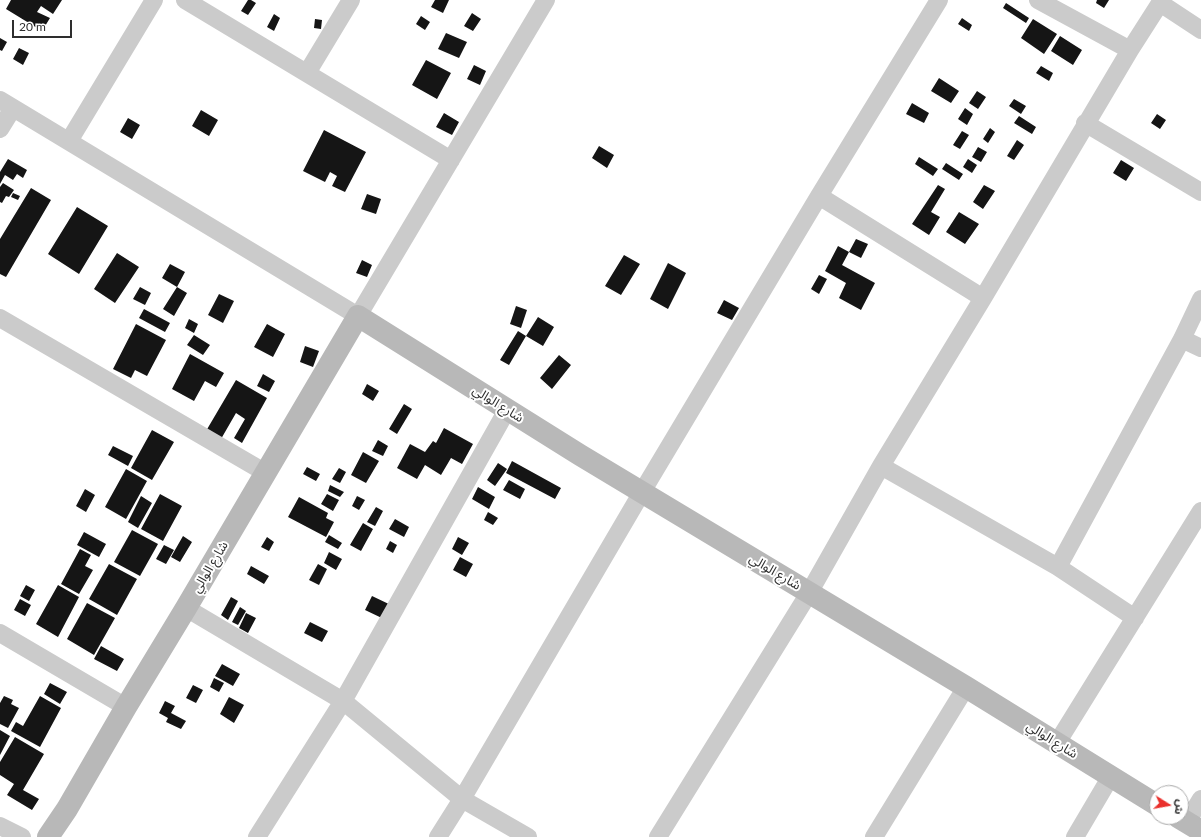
<!DOCTYPE html>
<html>
<head>
<meta charset="utf-8">
<style>
  body { margin:0 }
  #map { position:relative; width:1201px; height:837px; overflow:hidden; background:#fff; font-family:Lato,"Noto Sans Arabic",sans-serif }
  canvas { display:block }
  .north { position:absolute; left:1149px; top:785px; width:40px; height:40px; box-sizing:border-box; background:#fff; border:1px solid #ababab; border-radius:50%; rotate:101deg; font-size:11px; font-weight:700; line-height:16px; text-align:center; color:#2e2e2e }
  .north::after { content:''; display:block; margin:auto; width:14px; height:18px; background:#ea302c; clip-path:polygon(50% 0,100% 100%,50% 72%,0 100%) }
  .scale { position:absolute; left:12px; top:20px; width:60px; height:18px; box-sizing:border-box; border:2px solid #2e2e2e; border-top:0; padding-left:5px; font-size:12px; line-height:14px; white-space:nowrap; color:#2e2e2e; -webkit-text-stroke:3px #fff; paint-order:stroke }
</style>
</head>
<body>
<div id="map">
<canvas width="1201" height="837"></canvas>
<div class="north">ش</div>
<div class="scale">20 m</div>
</div>
<script>
const ctx = document.querySelector('canvas').getContext('2d');
ctx.lineJoin = 'round';
function fillPath(path, color) {
  ctx.fillStyle = color;
  ctx.fill(path, 'evenodd');
}
function poly(rows) {
  const path = new Path2D();
  for (const r of rows) {
    path.moveTo(r[0], r[1]);
    for (let i = 2; i < r.length; i += 2) path.lineTo(r[i], r[i + 1]);
  }
  return path;
}
function strokePath(path, color, width, dash) {
  ctx.strokeStyle = color;
  ctx.lineWidth = width;
  ctx.lineCap = dash ? 'butt' : 'round';
  ctx.setLineDash(dash || []);
  ctx.stroke(path);
}
function write(font, color, halo, rows, align = 'center') {
  ctx.font = font + ' Lato,"Noto Sans Arabic",sans-serif';
  ctx.lineWidth = 4;
  ctx.setLineDash([]);
  ctx.textBaseline = 'middle';
  ctx.strokeStyle = halo;
  ctx.fillStyle = color;
  for (const [text, x, y, turn = 0] of rows) {
    ctx.save();
    ctx.translate(x, y);
    ctx.rotate((+turn || 0) * Math.PI / 180);
    ctx.textAlign = isNaN(turn) ? turn : align;
    if (halo) ctx.strokeText(text, 0, 0);
    ctx.fillText(text, 0, 0);
    ctx.restore();
  }
}
fillPath(poly([
  [11,0,62,0,53,14,41,6,37,12,50,18,42,31,6,9],
  [248,0,251,0,256,3,248,15,241,11],
  [435,0,449,0,443,13,431,7],
  [1097,0,1109,0,1104,8,1096,3],
  [1006,3,1029,18,1026,23,1003,8],
  [472,13,481,19,473,31,464,26],
  [274,14,280,18,274,31,267,27],
  [421,16,430,22,425,30,416,24],
  [962,18,972,25,969,31,958,24],
  [315,19,322,20,321,29,314,28],
  [1033,19,1057,34,1044,54,1021,38],
  [446,33,467,42,459,58,438,49],
  [1060,36,1082,50,1073,65,1051,51],
  [0,38,7,42,2,51,0,50],
  [19,48,29,53,23,65,13,59],
  [426,60,451,73,437,99,412,85],
  [474,65,486,71,480,85,467,79],
  [1041,66,1053,73,1049,81,1036,73],
  [939,78,959,91,951,103,931,91],
  [977,91,986,97,978,109,969,103],
  [1014,99,1026,106,1021,114,1009,106],
  [912,103,929,113,924,123,906,114],
  [965,108,973,114,967,125,958,119],
  [201,110,218,120,209,136,192,126],
  [444,113,459,122,452,135,436,127],
  [1157,114,1166,120,1160,129,1151,123],
  [1019,116,1036,127,1032,134,1014,123],
  [128,118,140,125,132,139,120,132],
  [990,128,995,132,988,143,983,139],
  [324,130,366,152,345,192,332,186,337,176,330,172,325,182,303,171],
  [962,131,969,135,960,149,953,145],
  [1017,140,1024,145,1014,160,1007,156],
  [599,146,614,155,607,168,592,158],
  [978,147,987,152,981,162,972,157],
  [919,157,938,169,933,176,915,164],
  [8,159,27,170,23,178,17,174,13,180,5,175,0,184,0,172],
  [968,159,977,165,972,173,963,167],
  [1121,160,1134,168,1126,181,1113,173],
  [946,163,963,174,959,180,942,169],
  [3,183,14,190,9,197,6,196,2,203,0,202,0,187],
  [938,185,945,189,931,212,940,217,929,235,912,224],
  [984,185,995,191,983,209,973,202],
  [31,188,51,200,6,277,0,274,0,239],
  [13,193,20,196,18,200,11,197],
  [367,194,381,199,376,214,361,209],
  [77,207,108,226,79,274,48,254],
  [959,212,979,224,965,244,946,232],
  [856,239,868,244,861,258,849,252,842,265,875,283,861,310,839,298,846,283,825,271,838,246,849,252],
  [117,253,139,267,115,303,94,289],
  [624,255,640,264,621,295,605,286],
  [362,260,372,265,367,277,356,273],
  [668,263,686,273,668,309,650,299],
  [170,264,185,272,177,287,162,278],
  [819,275,827,279,819,294,811,289],
  [140,287,151,293,145,305,133,299],
  [177,287,187,293,174,316,163,309],
  [219,294,234,301,223,323,208,315],
  [724,300,739,308,732,320,717,313],
  [516,306,527,310,521,328,510,324],
  [144,309,170,323,165,332,139,318],
  [538,317,554,327,543,346,526,336],
  [189,319,198,324,194,333,185,328],
  [136,324,166,340,147,376,135,370,131,378,113,369],
  [267,324,285,334,273,357,254,347],
  [518,331,526,336,509,365,500,360],
  [194,335,210,345,203,355,187,345],
  [305,346,319,351,313,367,300,362],
  [190,354,224,373,216,387,205,381,194,401,172,389],
  [559,355,571,365,552,389,540,378],
  [263,374,275,381,269,392,257,386],
  [236,380,267,398,242,443,234,438,245,419,236,413,221,439,206,431],
  [367,384,379,391,373,401,362,394],
  [404,404,412,409,397,434,389,429],
  [444,428,473,444,462,464,451,458,441,475,425,465,417,479,397,468,410,444,425,452,433,441,436,443],
  [152,430,174,442,152,480,131,468],
  [378,440,388,446,383,456,372,451],
  [113,446,133,456,128,466,108,455],
  [363,452,379,461,366,483,351,475],
  [512,461,561,488,555,499,506,473],
  [498,463,507,469,495,486,487,480],
  [307,467,320,474,316,481,303,474],
  [339,468,346,472,340,483,332,479],
  [126,469,147,481,126,519,105,507],
  [509,480,525,489,520,499,503,490],
  [330,485,344,492,340,497,328,491],
  [478,487,495,497,489,509,472,499],
  [85,489,95,495,86,512,76,506],
  [160,494,182,506,163,541,141,529],
  [327,494,339,500,333,511,321,504],
  [141,496,152,503,138,528,128,522],
  [357,496,365,500,359,510,352,506],
  [299,497,328,513,326,518,334,522,326,537,288,517],
  [376,507,383,511,375,526,367,522],
  [488,512,498,518,493,525,484,520],
  [395,519,409,527,404,537,389,529],
  [363,523,373,529,361,551,350,545],
  [132,530,158,544,140,576,114,562],
  [84,532,106,544,99,557,77,545],
  [329,535,342,543,338,549,325,542],
  [183,536,192,542,180,562,171,557],
  [267,537,274,542,269,551,261,547],
  [458,537,469,543,462,555,452,549],
  [390,541,397,545,393,553,386,549],
  [164,545,174,550,166,564,156,559],
  [80,549,91,555,85,566,93,570,79,594,61,584],
  [329,552,342,559,336,570,324,563],
  [460,557,473,564,466,577,453,570],
  [109,564,137,579,117,615,89,599],
  [318,564,327,569,319,585,309,580],
  [251,566,269,576,264,584,247,574],
  [26,585,35,590,29,601,20,596],
  [58,585,79,597,58,637,36,624],
  [372,596,393,606,386,620,365,610],
  [231,597,238,601,228,620,221,615],
  [20,599,31,605,25,616,14,610],
  [87,603,115,618,94,655,67,639],
  [240,607,246,611,238,625,232,622],
  [246,613,256,618,248,633,239,628],
  [310,622,328,631,322,642,304,633],
  [101,646,124,659,117,671,94,659],
  [222,664,240,674,233,686,215,676],
  [214,678,224,683,219,692,210,687],
  [50,683,67,692,60,704,44,694],
  [193,685,203,690,196,703,186,698],
  [4,696,13,700,11,704,19,708,8,728,0,724,0,703],
  [40,696,61,708,40,747,11,731,16,722,23,726],
  [229,697,244,705,234,723,220,714],
  [165,701,175,706,171,713,186,721,181,729,166,722,168,718,159,713],
  [0,730,10,736,0,755],
  [15,737,44,754,23,790,39,799,32,810,7,795,14,784,0,775,0,762]
]), '#151515');
strokePath(poly([
  [185,0,451,160],
  [1038,0,1130,50],
  [1160,3,1201,30],
  [307,73,351,0],
  [0,100,358,316,546,0],
  [1085,123,1201,192],
  [0,129,13,108],
  [69,141,154,0],
  [819,196,983,298],
  [0,318,266,473],
  [1182,339,1201,348],
  [881,466,1058,567,1135,618],
  [1058,567,1182,339,1201,299],
  [186,608,343,701,462,799,528,837],
  [0,633,126,707],
  [1057,743,1201,511],
  [1187,822,1201,799],
  [0,826,22,837],
  [257,837,343,701,507,410],
  [438,837,462,799,642,492,819,196,939,0],
  [658,837,809,593,881,466,983,298,1130,50,1162,0],
  [874,837,966,687],
  [1075,837,1111,776]
]), '#cbcbcb', 18);
strokePath(poly([
  [1178,817,1201,831],
  [48,837,67,809,126,707,186,608,358,316,580,455,966,687,1157,805]
]), '#b8b8b8', 22);
write('13px', '#2e2e2e', '#fff', [
  ["شارع الوالي",498,404,32],
  ["شارع الوالي",210,567,-59],
  ["شارع الوالي",775,572,31],
  ["شارع الوالي",1052,740,32]
]);
</script>
</body>
</html>
